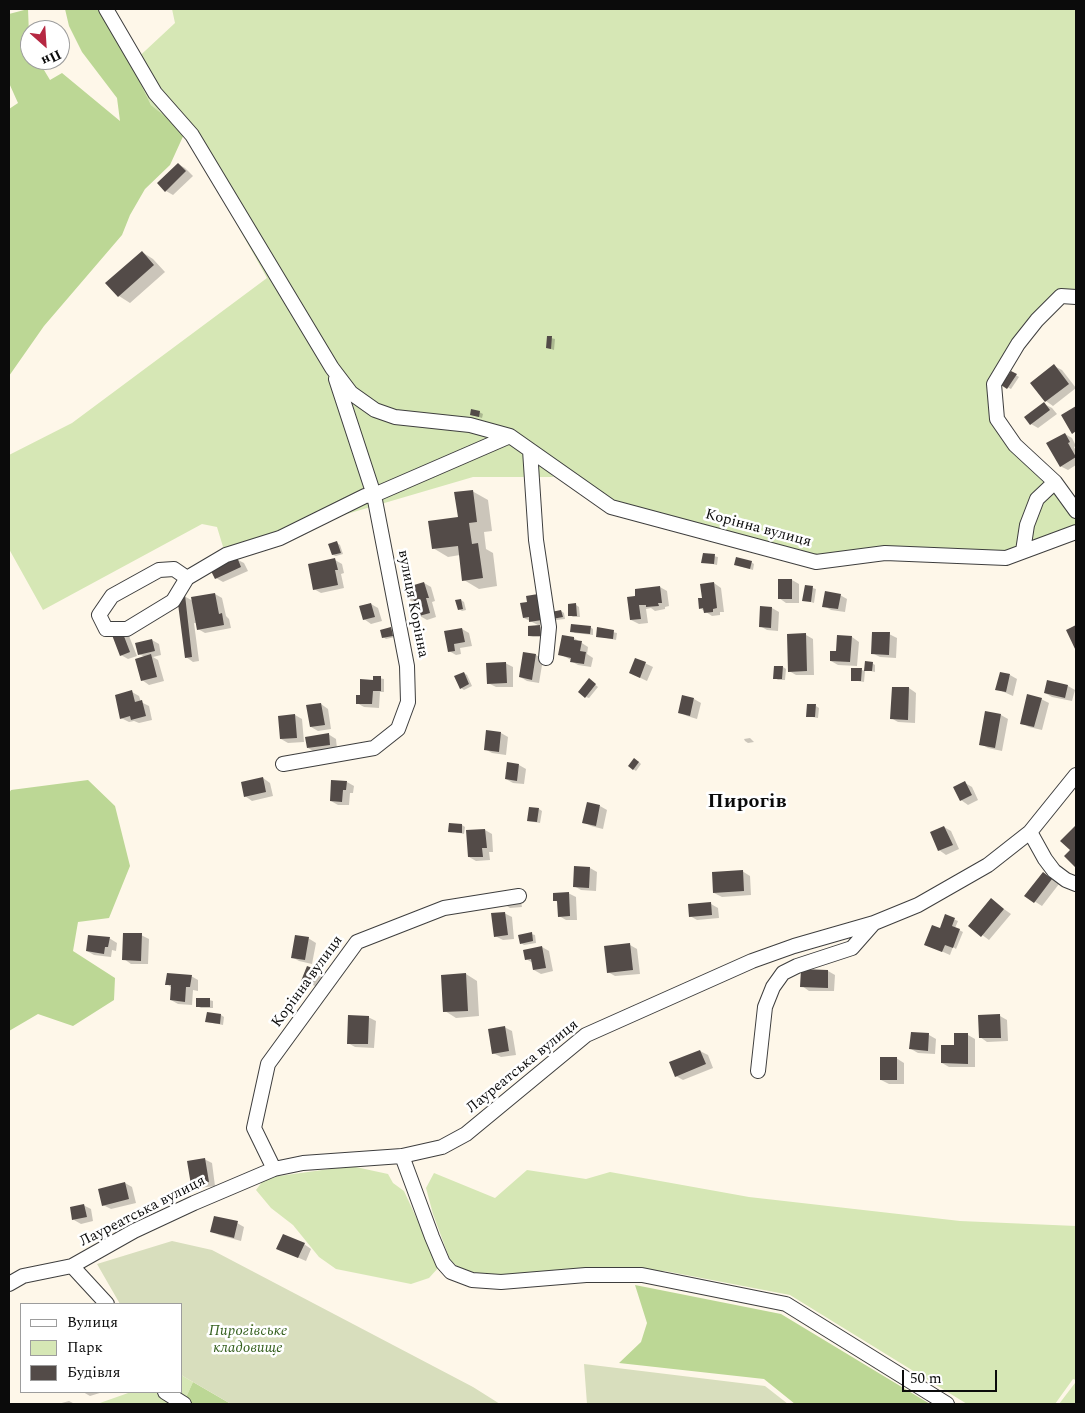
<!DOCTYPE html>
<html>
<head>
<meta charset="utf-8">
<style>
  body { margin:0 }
  #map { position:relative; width:1085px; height:1413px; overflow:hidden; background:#fef7e9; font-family:Spectral,serif }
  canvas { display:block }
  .frame { position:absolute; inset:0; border:10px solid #0b0b0b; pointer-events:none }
  .legend { position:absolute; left:20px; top:1303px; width:162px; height:90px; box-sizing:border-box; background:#fff; border:1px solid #9d9d9d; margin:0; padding:6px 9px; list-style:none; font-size:15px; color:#0b0b0b }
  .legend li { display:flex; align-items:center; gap:10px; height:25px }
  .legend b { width:25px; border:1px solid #9d9d9d }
  .north { position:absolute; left:20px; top:20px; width:50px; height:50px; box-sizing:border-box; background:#fff; border:1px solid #9d9d9d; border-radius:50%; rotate:154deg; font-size:14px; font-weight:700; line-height:20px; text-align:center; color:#0b0b0b }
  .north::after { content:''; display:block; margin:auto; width:18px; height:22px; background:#b62842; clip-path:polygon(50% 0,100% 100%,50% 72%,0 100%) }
  .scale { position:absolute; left:902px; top:1370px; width:95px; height:22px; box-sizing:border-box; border:2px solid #0b0b0b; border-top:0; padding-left:6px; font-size:15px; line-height:18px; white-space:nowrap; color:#0b0b0b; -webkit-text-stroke:4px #fff; paint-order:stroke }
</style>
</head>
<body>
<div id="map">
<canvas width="1085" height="1413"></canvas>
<div class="frame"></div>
<ul class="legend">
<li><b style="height:6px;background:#fff"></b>Вулиця</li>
<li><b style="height:14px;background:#d6e7b5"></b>Парк</li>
<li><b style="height:14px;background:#534b48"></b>Будівля</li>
</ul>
<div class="north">Пн</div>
<div class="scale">50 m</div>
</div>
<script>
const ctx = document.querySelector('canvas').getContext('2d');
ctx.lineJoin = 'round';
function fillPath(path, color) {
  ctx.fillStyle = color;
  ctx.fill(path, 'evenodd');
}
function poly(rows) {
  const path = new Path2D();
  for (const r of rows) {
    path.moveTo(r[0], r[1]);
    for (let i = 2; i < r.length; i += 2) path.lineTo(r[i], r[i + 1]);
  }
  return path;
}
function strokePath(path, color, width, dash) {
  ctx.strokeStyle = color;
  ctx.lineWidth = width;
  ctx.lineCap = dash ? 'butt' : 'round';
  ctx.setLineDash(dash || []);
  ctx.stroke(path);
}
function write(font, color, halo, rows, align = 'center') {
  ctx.font = font + ' Spectral,serif';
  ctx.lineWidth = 5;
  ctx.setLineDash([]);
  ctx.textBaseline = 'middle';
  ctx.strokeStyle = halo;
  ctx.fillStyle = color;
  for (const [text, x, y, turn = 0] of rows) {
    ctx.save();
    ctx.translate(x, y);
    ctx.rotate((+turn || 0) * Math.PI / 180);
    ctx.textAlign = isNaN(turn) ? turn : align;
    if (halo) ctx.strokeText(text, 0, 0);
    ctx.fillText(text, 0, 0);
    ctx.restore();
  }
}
fillPath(poly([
  [172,9,1076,9,1076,299,1061,296,994,384,997,419,1076,511,1076,532,1006,558,885,553,816,562,611,507,515,440,554,477,473,477,224,550,217,527,202,524,43,610,9,549,9,455,72,423,267,278,185,132,151,105,131,64,175,23],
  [351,1166,388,1174,393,1183,404,1191,439,1267,429,1278,411,1284,336,1269,319,1257,293,1225,271,1208,256,1190,265,1178],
  [527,1170,586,1179,610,1172,749,1197,960,1221,1076,1226,1076,1380,1073,1379,1055,1404,967,1404,790,1295,665,1271,588,1270,486,1276,459,1268,450,1260,433,1214,426,1188,434,1173,495,1198],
  [181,1375,193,1382,183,1404,97,1404,131,1392,181,1392],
  [1075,1383,1076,1383,1076,1404,1059,1404]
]), '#d6e7b5');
fillPath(poly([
  [28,9,30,60,38,60,50,80,62,73,120,121,117,98,82,52,69,26,65,9,98,9,131,64,151,105,185,132,170,165,145,189,130,215,122,235,44,326,9,376,9,109,18,103,9,83,9,14],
  [88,780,115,806,130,866,109,918,78,922,73,951,115,978,114,1000,73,1026,38,1014,9,1031,9,793,11,790],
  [635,1285,781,1314,930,1404,795,1404,764,1379,619,1363,641,1342,647,1323],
  [193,1382,231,1404,183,1404]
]), '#bcd795');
fillPath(poly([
  [172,1241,212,1250,473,1387,500,1404,231,1404,181,1375,181,1304,120,1304,97,1264],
  [584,1364,765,1386,788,1404,587,1404]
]), '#d8debd');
fillPath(poly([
  [178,164,185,168,193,176,173,195,166,191],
  [142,252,153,259,165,272,130,303,119,296,107,283],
  [551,338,555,339,554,350,548,348],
  [1054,366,1062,370,1076,388,1053,406,1046,401,1032,383],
  [1011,372,1019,377,1011,389,1003,385],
  [1044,404,1052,408,1057,414,1038,428,1031,424],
  [479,412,483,414,482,418,472,415],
  [1065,434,1072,438,1076,446,1074,447,1076,451,1076,465,1068,470,1060,466],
  [472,491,488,500,492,531,484,532,486,549,493,553,497,586,479,589,464,580,460,555,448,557,433,548,459,518],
  [337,543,340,545,343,554,336,556,333,555],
  [704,554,718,557,717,565,703,562],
  [236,559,244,563,248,571,223,582,216,578],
  [335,560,342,564,344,573,341,574,344,588,321,593,314,589],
  [751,562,754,564,753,570,739,566],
  [792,580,799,584,799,603,786,603,779,598],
  [424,583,431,587,435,601,432,602,436,617,427,620,420,616,416,604,408,599],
  [714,583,721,588,724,612,720,612,720,615,712,616,700,608,703,599],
  [806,586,816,589,814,603,804,600],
  [660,587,667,591,669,606,665,607,665,609,655,611,651,608,646,609,648,623,639,624,631,620,637,597],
  [215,594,222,598,226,616,229,619,231,628,205,633,198,629,197,623,194,623,199,661,193,662,186,657,184,596,193,601],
  [840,595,847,599,845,612,831,610,824,606],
  [461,600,464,602,466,610,462,611,459,609],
  [528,603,549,624,538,625,524,618],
  [371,604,378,608,382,621,371,624,364,619],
  [576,605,579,607,580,617,573,617,570,615],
  [772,608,779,612,778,631,767,630,760,626],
  [561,611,564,613,565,619,556,620,553,619],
  [529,627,540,627,543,628,544,637,533,637,529,636],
  [590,627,593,629,593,635,575,633,572,631],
  [391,629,394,630,395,637,386,639,383,637],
  [462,629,469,633,472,646,460,648,461,654,456,655,449,651,446,632],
  [598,629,617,633,616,640,597,636],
  [122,632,129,636,137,656,128,659,121,655],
  [889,634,897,638,896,658,880,657,872,653],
  [806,635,813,639,814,675,796,675,789,671],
  [852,637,859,642,857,666,838,665,831,661],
  [574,638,588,647,587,654,593,658,591,667,578,665,571,661,571,660,560,654],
  [152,640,159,644,161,655,153,657,158,660,164,681,149,685,142,680,145,657,139,654],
  [524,653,536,655,543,659,539,683,527,681,520,677],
  [636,659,653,667,647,681,630,673],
  [505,663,513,667,513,687,496,687,488,683],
  [872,663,875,665,875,672,866,670],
  [783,667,786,669,785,680,778,680,775,678],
  [862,670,865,671,864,682,852,680],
  [464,673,467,675,472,686,464,690,461,688],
  [1010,675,1017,679,1013,696,997,689],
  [374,677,384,679,384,692,380,692,379,708,364,707,357,703,374,681],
  [592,682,598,687,589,698,586,697],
  [1068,686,1075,690,1072,701,1052,697,1045,693],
  [909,688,916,693,915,723,898,722,891,718],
  [132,692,139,696,141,702,149,706,152,720,139,723,134,721,129,722,121,718],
  [694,699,701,703,697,719,687,716,679,712],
  [1041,699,1049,703,1042,730,1029,727,1022,723],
  [321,704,328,709,331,729,318,731,311,727],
  [816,706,819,708,818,718,807,716],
  [986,712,1001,715,1008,719,1002,751,988,748,981,744],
  [295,715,302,719,304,742,288,743,281,739],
  [501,733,508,737,506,755,492,753,485,749],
  [328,734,336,739,337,749,315,752,308,748],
  [750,738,754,742,748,743,745,741,744,739],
  [638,761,641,764,636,771,633,769],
  [519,765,526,769,524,784,513,783,506,779],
  [263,778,270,783,273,796,252,801,245,796],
  [347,782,354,786,353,793,350,793,349,805,338,805,331,801],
  [965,783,972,787,978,800,968,805,961,800],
  [600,806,607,810,603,829,591,826,584,822],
  [539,809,542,811,540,823,528,821],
  [462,825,465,827,464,834,450,831],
  [944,827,951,831,959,849,946,855,939,850],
  [1075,828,1076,828,1076,866,1066,856,1071,850],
  [485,830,492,834,493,852,489,852,490,860,476,861,469,857,467,831],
  [590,868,597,872,596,891,581,890,574,886],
  [742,871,750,876,751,895,722,897,714,893],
  [1043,873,1059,884,1042,906,1026,896],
  [568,893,576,897,577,920,566,920,559,916,559,903,555,900],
  [506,900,521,901,522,907,510,908,507,906],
  [991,900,1011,914,989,940,970,926],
  [711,904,718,908,719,918,697,920,690,916],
  [504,913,512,917,514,939,503,940,495,936],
  [945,916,958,921,955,928,963,932,956,949,953,947,950,955,925,944,940,930],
  [531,934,535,935,536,943,524,945,521,943],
  [141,935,149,939,148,964,131,964,124,959],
  [109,938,117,943,116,951,112,950,111,957,94,955,87,951],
  [308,938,316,943,312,964,299,961,292,957],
  [630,945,637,949,640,974,615,976,608,972],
  [542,947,549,951,553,971,541,974,534,970,533,963,526,959],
  [317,971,324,975,320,988,303,981],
  [828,971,835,975,834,991,809,991,802,986],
  [466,974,477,981,479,1016,456,1018,445,1011],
  [191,976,198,980,198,991,193,990,192,1005,178,1004,171,1000,172,988,167,984],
  [209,1000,213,1001,213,1008,201,1008,197,1006],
  [221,1015,224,1017,223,1025,207,1022],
  [979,1016,1000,1016,1007,1020,1008,1041,987,1042,980,1037],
  [368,1017,376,1021,374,1048,355,1047,348,1043],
  [504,1027,512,1031,516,1055,501,1057,493,1053],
  [929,1035,936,1039,935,1054,918,1053,911,1049],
  [955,1035,968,1035,975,1039,975,1067,949,1067,942,1063,955,1046],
  [700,1051,708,1055,713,1068,683,1080,676,1076],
  [896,1058,904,1063,904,1084,889,1084,881,1080],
  [204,1159,212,1163,215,1186,199,1188,192,1184],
  [125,1183,132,1187,136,1203,111,1209,103,1205],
  [83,1205,91,1209,93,1221,81,1224,74,1220],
  [237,1223,244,1227,241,1241,219,1235,212,1231],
  [304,1244,311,1249,306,1261,285,1252],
  [83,1392,103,1392,90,1396],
  [69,1401,75,1404,58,1404]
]), '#0003');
fillPath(poly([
  [178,163,186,171,165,192,157,183],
  [142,251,154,265,118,297,105,283],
  [547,336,552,336,551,349,546,348],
  [1054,364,1069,384,1045,402,1030,383],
  [1011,371,1017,374,1007,389,1001,385],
  [1044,402,1050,410,1030,425,1024,417],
  [1076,406,1076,431,1072,434,1061,415],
  [471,409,480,411,479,417,470,415],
  [1065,433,1070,442,1068,443,1076,457,1060,467,1046,443],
  [473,490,477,522,469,523,472,544,478,543,483,578,462,581,458,546,432,549,428,521,458,517,454,492],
  [337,541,341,553,332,555,328,544],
  [703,553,715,554,714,564,701,563],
  [237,557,241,567,215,579,210,569],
  [736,557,752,561,750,569,734,565],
  [335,558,338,570,335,570,338,585,313,590,308,564],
  [778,579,792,579,792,599,778,599],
  [424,582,429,598,426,598,430,613,419,616,413,598,407,600,404,588],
  [714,582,717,608,713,609,713,612,704,613,703,608,699,609,698,598,702,598,700,584],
  [805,585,813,586,811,602,802,601],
  [660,586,662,603,658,603,659,606,646,607,646,605,639,605,641,619,630,620,627,597,635,596,635,589],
  [825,591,841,594,838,609,822,607],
  [215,593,219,614,222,613,224,625,197,630,191,597],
  [538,594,542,620,529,622,529,617,523,618,520,603,527,602,526,596],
  [185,595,192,657,185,658,177,596],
  [461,599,463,609,458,610,455,600],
  [371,603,375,617,363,620,359,606],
  [576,603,577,616,568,616,568,604],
  [760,606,772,607,771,628,759,627],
  [561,610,563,617,552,619,551,612],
  [571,624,591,626,590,634,570,632],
  [540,625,541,636,528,636,528,626],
  [1076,625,1076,651,1066,630],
  [391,627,393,636,382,638,380,630],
  [597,627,614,630,613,639,596,637],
  [462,628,465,642,454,644,455,651,448,652,444,631],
  [122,631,130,652,120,656,112,635],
  [872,632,890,632,889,655,871,654],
  [806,633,807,671,788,672,787,634],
  [562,635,574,637,574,640,582,641,580,651,586,652,584,664,570,662,571,658,558,655],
  [837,635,852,636,850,662,830,661,830,651,836,651],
  [152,639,155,651,138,655,135,643],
  [523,652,536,654,532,680,519,677],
  [151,654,157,677,141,681,135,659],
  [635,658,646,662,640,678,629,673],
  [865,661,873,662,872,671,864,671],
  [506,662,507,683,487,684,486,663],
  [774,666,783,666,782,679,773,679],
  [851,668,862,668,861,681,851,681],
  [464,672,469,684,460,689,454,676],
  [1000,672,1010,674,1006,692,995,690],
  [373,676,381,676,381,691,373,691,372,704,356,704,356,695,360,695,360,679,373,680],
  [589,678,596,684,585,698,578,692],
  [1047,680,1068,685,1065,698,1044,693],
  [892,687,909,687,908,720,890,719],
  [132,690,135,702,142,700,146,716,131,720,130,716,120,719,115,695],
  [1027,694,1042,698,1034,727,1020,724],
  [682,695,694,698,690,716,678,713],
  [321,703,325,725,310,727,306,705],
  [807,704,816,704,815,717,806,717],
  [985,711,1001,714,995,748,979,745],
  [295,714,297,738,280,739,278,716],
  [486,730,501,732,499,752,484,750],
  [329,733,330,745,307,748,305,737],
  [634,758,639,762,633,770,628,766],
  [507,762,519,764,517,781,505,779],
  [263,777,266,792,244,797,241,782],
  [331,780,347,781,346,790,343,790,342,802,330,801],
  [965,781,972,795,960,801,953,787],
  [587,802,600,805,596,826,582,823],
  [529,807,539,808,537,822,527,821],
  [449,823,462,824,462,833,448,832],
  [944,826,953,845,938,851,930,832],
  [1075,826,1076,827,1075,867,1064,856,1070,850,1060,841],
  [485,829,487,848,482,848,483,857,468,857,466,830],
  [574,866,590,867,589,888,573,887],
  [743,870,744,891,713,893,712,872],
  [1043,872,1052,879,1034,903,1024,896],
  [569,892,570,916,558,917,557,901,553,901,553,893],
  [991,898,1004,909,981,937,968,926],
  [711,902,712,915,689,917,688,904],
  [505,912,508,935,494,937,491,913],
  [945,914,955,918,952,926,960,929,953,948,945,945,942,952,924,945,932,925,940,928],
  [532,932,533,941,520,944,518,935],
  [123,933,142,933,141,961,122,960],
  [88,935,110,937,108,947,105,947,104,954,86,951],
  [295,935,309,937,305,960,291,958],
  [630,943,633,970,607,973,604,946],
  [542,946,546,968,533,970,531,959,525,960,523,950],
  [307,966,318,970,312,985,301,981],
  [801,969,828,970,828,988,800,987],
  [167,973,192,975,190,987,186,987,185,1002,170,1000,171,985,165,985],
  [466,973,468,1011,443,1012,441,975],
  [196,998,210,998,210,1007,196,1007],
  [207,1012,221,1014,220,1024,205,1022],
  [1000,1014,1001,1038,979,1038,978,1015],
  [348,1015,369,1016,368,1044,347,1044],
  [505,1026,509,1051,492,1054,488,1029],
  [911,1032,929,1033,928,1051,909,1049],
  [954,1033,968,1033,968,1064,941,1063,941,1045,954,1045],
  [700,1050,706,1064,675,1077,669,1062],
  [880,1057,897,1057,897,1080,880,1080],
  [205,1158,209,1182,191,1185,187,1161],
  [125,1182,129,1199,102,1206,98,1189],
  [84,1204,87,1217,72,1220,70,1207],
  [214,1216,238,1221,234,1238,210,1232],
  [283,1234,305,1243,298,1258,276,1249]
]), '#534b48');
const minor = poly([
  [106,9,155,93,192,135,332,368,351,393,375,410,395,417,470,425,510,436,611,507,816,562,885,553,1006,558,1076,532],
  [1076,297,1061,296,1037,320,1018,344,994,384,997,419,1015,445,1055,482,1076,511],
  [530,450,536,540,549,627,546,658],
  [1023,551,1027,525,1037,499,1055,482],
  [187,578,173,601,127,629,106,629,99,615,112,596,159,570,174,569,187,578,226,555,280,538,365,496,374,495,510,436],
  [283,764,374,748,398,729,408,702,407,666,374,495,336,379],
  [1030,832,1045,859,1054,871,1066,880,1076,884],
  [758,1071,765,1007,773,987,783,973,797,966,852,948,874,923],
  [402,1156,432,1237,443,1263,451,1272,472,1280,501,1282,586,1275,642,1275,786,1304,947,1404],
  [274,1169,254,1128,268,1064,357,942,444,908,519,896],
  [72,1266,107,1304],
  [9,1284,23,1276,72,1266,134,1231,194,1203,274,1169,303,1163,402,1156,442,1147,466,1134,586,1035,752,961,794,946,874,923,918,905,988,865,1030,832,1076,775],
  [165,1392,184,1404]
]);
strokePath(minor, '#3e3e3e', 16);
strokePath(minor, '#fff', 14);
write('15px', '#0b0b0b', '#fff', [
  ["Корінна вулиця",758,529,15],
  ["вулиця Корінна",412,604,79],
  ["Корінна вулиця",308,982,-54],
  ["Лауреатська вулиця",523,1067,-39],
  ["Лауреатська вулиця",143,1212,-27]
]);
write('italic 15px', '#35601e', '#fff', [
  ["Пирогівське",248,1332],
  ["кладовище",248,1349]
]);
write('bold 20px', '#0b0b0b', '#fff', [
  ["Пирогів",747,803]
]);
</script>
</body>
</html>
